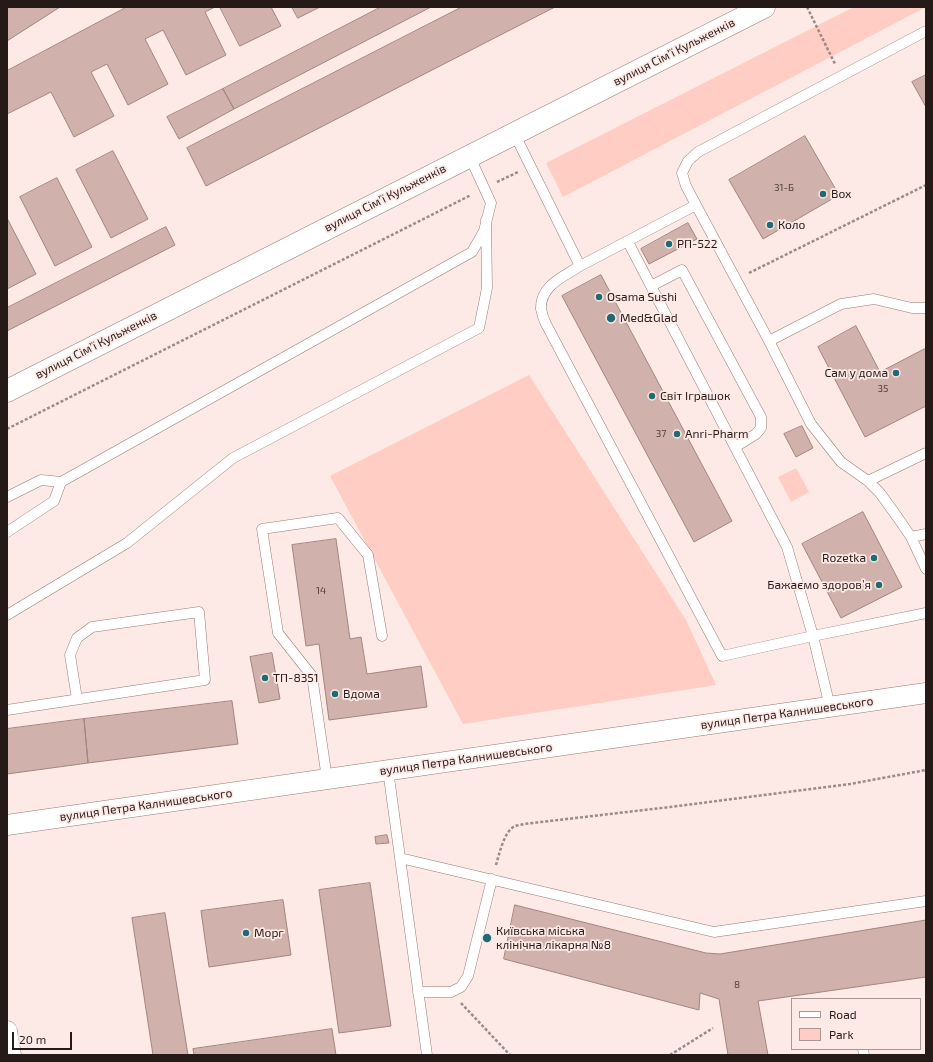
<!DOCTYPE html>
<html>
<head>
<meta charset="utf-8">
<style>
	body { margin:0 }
	#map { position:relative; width:933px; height:1062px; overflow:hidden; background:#fde9e5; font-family:"Exo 2",sans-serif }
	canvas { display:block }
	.frame { position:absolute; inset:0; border:8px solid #261a18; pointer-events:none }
	.legend { position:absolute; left:791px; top:998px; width:130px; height:52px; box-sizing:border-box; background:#fde9e5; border:1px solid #a79693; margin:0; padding:5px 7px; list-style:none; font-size:12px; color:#261a18 }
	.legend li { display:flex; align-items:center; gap:8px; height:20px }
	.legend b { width:20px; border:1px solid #a79693 }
	.scale { position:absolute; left:12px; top:1032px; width:60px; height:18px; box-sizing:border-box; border:2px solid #261a18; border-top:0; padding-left:5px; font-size:12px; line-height:14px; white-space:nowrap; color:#261a18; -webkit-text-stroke:3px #fde9e5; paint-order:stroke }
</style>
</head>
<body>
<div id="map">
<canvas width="933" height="1062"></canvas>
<div class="frame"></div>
<ul class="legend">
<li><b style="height:5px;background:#fff"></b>Road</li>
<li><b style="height:11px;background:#ffcdc3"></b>Park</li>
</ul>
<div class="scale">20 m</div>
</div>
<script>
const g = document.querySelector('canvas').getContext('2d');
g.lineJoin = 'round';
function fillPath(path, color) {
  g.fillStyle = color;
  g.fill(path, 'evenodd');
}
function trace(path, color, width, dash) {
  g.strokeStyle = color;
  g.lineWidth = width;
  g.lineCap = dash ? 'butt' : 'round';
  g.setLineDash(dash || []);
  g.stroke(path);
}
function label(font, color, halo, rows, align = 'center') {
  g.font = font + ' "Exo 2",sans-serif';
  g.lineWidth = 3.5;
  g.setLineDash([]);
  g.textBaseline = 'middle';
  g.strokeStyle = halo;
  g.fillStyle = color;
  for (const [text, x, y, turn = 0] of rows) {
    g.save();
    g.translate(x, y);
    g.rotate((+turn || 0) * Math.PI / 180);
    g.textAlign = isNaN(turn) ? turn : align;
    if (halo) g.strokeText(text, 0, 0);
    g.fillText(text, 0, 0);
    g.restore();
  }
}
fillPath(new Path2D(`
	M854,7H926L563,197L546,163Z
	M529,375L686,620L716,685L463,724L330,476Z
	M796,468L809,492L791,502L778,477Z`), '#ffcdc3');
const building = new Path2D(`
	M7,7H60L7,41Z
	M127,7H215L205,12L226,55L186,75L163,30L145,39L168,84L128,105L107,64L91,72L114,116L74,137L51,92L7,114V71Z
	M220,7H271L281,26L240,46Z
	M292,7H320L298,18Z
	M381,7H431L234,109L223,89Z
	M462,7H555L206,186L187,148Z
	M926,75V107L912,82Z
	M223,89L234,109L179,139L167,117Z
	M805,136L839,195L763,239L729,180Z
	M113,151L148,219L111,238L76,170Z
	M57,178L92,247L55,266L20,197Z
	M7,218L36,274L7,289Z
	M688,223L697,239L649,264L641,249Z
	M166,227L175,245L7,331V308Z
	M601,275L732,521L694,542L562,296Z
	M856,326L880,372L926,348V406L865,437L818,347Z
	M802,426L813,448L796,457L784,434Z
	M863,512L902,587L841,618L802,544Z
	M336,539L350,639L361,637L367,674L421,666L427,707L329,720L319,644L306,646L292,545Z
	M272,653L280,699L259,703L250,657Z
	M232,701L238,744L88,763L84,719Z
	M84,719L88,763L7,774V729Z
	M387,835L389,843L376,844L375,837Z
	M370,883L391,1026L339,1033L319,890Z
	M283,900L291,955L209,967L201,911Z
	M515,905L706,953L720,954L926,920V977L758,1001L768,1055H728L719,999L700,993L699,1010L504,959Z
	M165,913L188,1055H153L132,918Z
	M332,1029L336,1055H194L193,1049Z`);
fillPath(building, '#d0b1ab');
trace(building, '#a2857f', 1);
const service = new Path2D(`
	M926,31L698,152L688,161L682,173L686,186L696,205L769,341L811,424L841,462L868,481L880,493L898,518L911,537L926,569
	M514,133L580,266L696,205
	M628,242L787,547L813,636L830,707
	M580,266C563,277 540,286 541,309C542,314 544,320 546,324L722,656L813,636L926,613
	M651,286L682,270L761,417V428L756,434L735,447
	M769,341L841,304L874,299L912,308H926
	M868,481L926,453
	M7,497L41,480L61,482L472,252L484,231L491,203L469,155
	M7,532L54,501L61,482
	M911,537L926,534
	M7,615L127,543L233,458L479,328L487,288L486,220
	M7,710L205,680L199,612L92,627L77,638L70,655L77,699
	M388,770L427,1055
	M327,779L312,676L278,633L262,529L338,518L368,555L382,636
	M400,858L714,932L926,901
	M418,992H451L461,987L468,976L492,879
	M863,1049L864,1055`);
const minor = new Path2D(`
	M7,825L926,693
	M7,1031L11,1055`);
const secondary = new Path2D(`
	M7,391L764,7`);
trace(service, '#977b75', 11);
trace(minor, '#977b75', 21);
trace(secondary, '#977b75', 23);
trace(new Path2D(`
	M807,7L835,64
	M497,182L518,172
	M749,273L926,185
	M7,429L471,195
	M496,865C499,855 504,831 515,826C518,825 521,825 524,824L670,807L850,784L926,770
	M461,1003L510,1055
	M670,1055L713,1028`), '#9b8a87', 2.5, [3, 2]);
trace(service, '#fff', 10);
trace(minor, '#fff', 20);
trace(secondary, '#fff', 22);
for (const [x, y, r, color] of [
	[823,194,4,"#206a74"],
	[770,225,4,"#206a74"],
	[669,244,4,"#206a74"],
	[599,297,4,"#206a74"],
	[611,318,5,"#206a74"],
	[896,373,4,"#206a74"],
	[652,396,4,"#206a74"],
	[677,434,4,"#206a74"],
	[874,558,4,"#206a74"],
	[879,585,4,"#206a74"],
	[265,678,4,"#206a74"],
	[335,694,4,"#206a74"],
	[246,933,4,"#206a74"],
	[487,938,5,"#206a74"]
]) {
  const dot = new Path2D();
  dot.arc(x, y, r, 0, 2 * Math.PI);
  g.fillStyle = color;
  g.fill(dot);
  trace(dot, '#fde9e5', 1.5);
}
label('10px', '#50403d', null, [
	["31-Б",784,188],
	["35",883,389],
	["37",661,434],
	["14",321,591],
	["8",737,985]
]);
label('12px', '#261a18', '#fde9e5', [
	["вулиця Сімʼї Кульженків",674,52,-27],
	["вулиця Сімʼї Кульженків",385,198,-27],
	["вулиця Сімʼї Кульженків",96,345,-27],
	["вулиця Петра Калнишевського",787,713,-8],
	["вулиця Петра Калнишевського",466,759,-8],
	["вулиця Петра Калнишевського",146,805,-8]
]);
label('12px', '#261a18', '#fde9e5', [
	["Box",831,194],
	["Коло",778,225],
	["РП-522",677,244],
	["Osama Sushi",607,297],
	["Med&Glad",620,318],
	["Сам у дома",888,373,"right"],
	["Світ Іграшок",660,396],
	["Anri-Pharm",685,434],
	["Rozetka",866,558,"right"],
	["Бажаємо здоровʼя",871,585,"right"],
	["ТП-8351",273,678],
	["Вдома",343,694],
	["Київська міська",496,931],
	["клінічна лікарня №8",496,945],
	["Морг",254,933]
], 'left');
</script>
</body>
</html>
